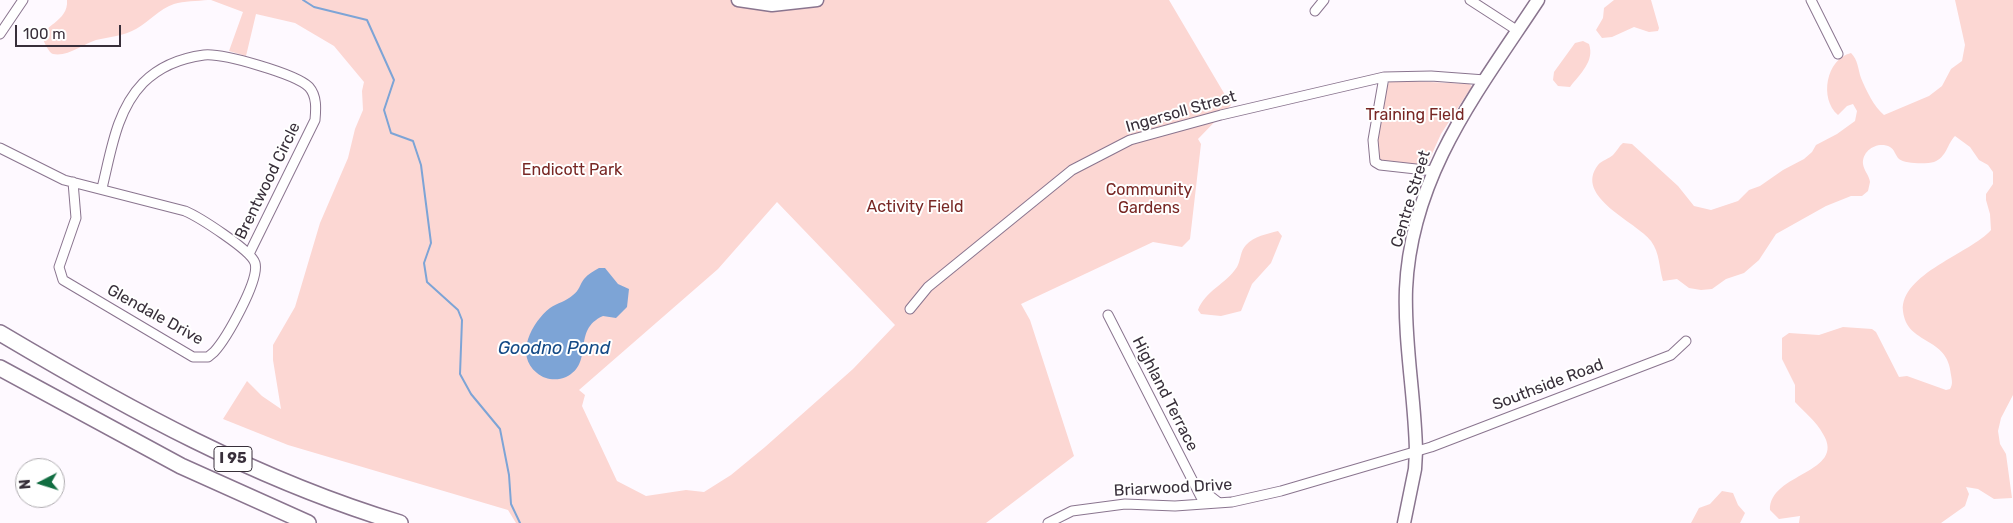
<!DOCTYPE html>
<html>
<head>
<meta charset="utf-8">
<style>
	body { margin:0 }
	#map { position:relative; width:2013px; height:523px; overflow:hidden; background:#fef9ff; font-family:Rubik,sans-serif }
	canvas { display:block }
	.north { position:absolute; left:15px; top:458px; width:50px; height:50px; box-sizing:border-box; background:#fff; border:1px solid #afacb0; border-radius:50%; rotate:265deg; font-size:14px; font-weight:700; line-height:20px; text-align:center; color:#382f3a }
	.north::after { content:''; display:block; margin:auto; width:18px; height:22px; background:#116d41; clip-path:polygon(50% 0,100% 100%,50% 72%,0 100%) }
	.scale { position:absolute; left:15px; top:25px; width:106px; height:22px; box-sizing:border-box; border:2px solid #382f3a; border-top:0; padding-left:6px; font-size:15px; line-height:18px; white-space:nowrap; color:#382f3a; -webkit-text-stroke:4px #fff; paint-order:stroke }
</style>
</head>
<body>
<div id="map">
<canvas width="2013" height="523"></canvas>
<div class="north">N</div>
<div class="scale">100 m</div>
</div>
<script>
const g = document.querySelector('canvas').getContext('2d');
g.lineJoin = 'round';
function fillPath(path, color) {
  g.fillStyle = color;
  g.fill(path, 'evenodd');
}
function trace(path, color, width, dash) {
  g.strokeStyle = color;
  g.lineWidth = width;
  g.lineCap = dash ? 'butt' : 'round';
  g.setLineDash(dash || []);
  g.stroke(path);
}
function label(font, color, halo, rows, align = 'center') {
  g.font = font + ' Rubik,sans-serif';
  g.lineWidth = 4;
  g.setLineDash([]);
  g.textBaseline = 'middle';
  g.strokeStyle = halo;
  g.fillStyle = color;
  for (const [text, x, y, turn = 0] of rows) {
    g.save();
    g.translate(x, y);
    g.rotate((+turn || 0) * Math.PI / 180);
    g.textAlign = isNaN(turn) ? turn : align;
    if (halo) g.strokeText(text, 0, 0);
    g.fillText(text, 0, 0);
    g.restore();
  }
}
fillPath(new Path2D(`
	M67,0H208C197,1 184,1 174,4C159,9 149,22 136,29C124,36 109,37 96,40C83,44 68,57 53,54C49,53 44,42 43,39C40,26 69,22 67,0Z
	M211,0H1169L1231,105L1198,139L1201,144L1190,239L1182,247L1153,242L1021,304L1030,320L1074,456L986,523H516L508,510L288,445L223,419L247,381L262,396L281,409L273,360V345L295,307L320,223L348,158L355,129L363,110L362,91L364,82L334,46L295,23L256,14L246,56L229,51L243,12ZM777,202L895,325L853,369L765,447L731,475L704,492L686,490L646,496L617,481L582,406L585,395L579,390L718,269Z
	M1614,0H1651L1659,28L1658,31L1649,32L1634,27L1612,37L1602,38L1596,30L1603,18L1604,8Z
	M1955,0H2013V395L2001,418L1998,431L2000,444L2006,454L2012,498L1994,499L1978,489L1966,487L1969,494L1965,506L1941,523H1799L1800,516L1779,519L1770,510C1769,473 1847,473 1823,434C1816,421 1805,413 1795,402V385L1782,359V338L1789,333L1819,335L1843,327L1872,329L1876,332L1899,377L1907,376L1946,390L1950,389C1953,384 1952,381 1951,375C1948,335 1907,346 1903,311C1900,274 1971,253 1991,230L1990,214L1986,200V194L1993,184V172L1988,165L1979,160L1970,147L1955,136C1947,144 1947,157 1934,162C1927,164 1905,164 1899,159C1895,155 1895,150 1890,147C1878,141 1862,150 1863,164C1864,171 1869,175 1870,182L1868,191L1862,196H1851L1826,206L1776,234L1759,260L1744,273L1726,279L1712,289L1701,290L1689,288L1677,279L1663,281C1659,268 1660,253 1651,241C1637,222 1573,197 1598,165C1602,160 1609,159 1613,155C1617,151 1619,146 1623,143L1632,144L1678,186L1694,206L1711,210L1738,201L1749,190L1760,186L1783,170L1804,159L1812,152L1816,145L1837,134L1855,121L1857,111L1853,104L1847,106L1838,115C1819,99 1826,59 1851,53C1858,60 1858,69 1861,78C1866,90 1874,107 1884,115L1929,96L1942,86L1951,69L1962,61L1965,45Z
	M1583,41L1589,44C1595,61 1580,74 1570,87L1558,86L1553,80L1554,72L1575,43Z
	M1391,80L1469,84L1472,86L1441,134L1426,167L1380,161C1368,149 1383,103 1386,87Z
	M1278,231L1282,236L1271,263L1252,284L1241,311L1221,316L1201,314L1198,310C1205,291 1226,284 1237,267C1241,260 1240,251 1246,245C1254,236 1267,234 1278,231Z
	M1722,491L1733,493L1738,505L1745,513L1740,523H1691L1699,508L1710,504Z`), '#fcd7d3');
fillPath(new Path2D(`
	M599,268H605L618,284L629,289L627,307L616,318L603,316C571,330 595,363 566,377C557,381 545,380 537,373C514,355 532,322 550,308C557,303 567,301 573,295C579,291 580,284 584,279C588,274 594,271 599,268Z`), '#7da4d6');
trace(new Path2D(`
	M303,0L314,7L367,20L394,80L384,110L391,133L413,141L421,165L431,243L424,263L427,282L458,310L462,320L460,374L471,394L500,429L509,475L511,504L520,523`), '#7da4d6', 2);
const street = new Path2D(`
	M1470,0L1518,31
	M1811,0L1838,54
	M1315,11L1324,0
	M0,34L23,0
	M1384,77L1373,140L1375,162L1380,165L1434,171
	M0,148L64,180L185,211C199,217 251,250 255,263C260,280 226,339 214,352L208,357H193L63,280L59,267L76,218L73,182
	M102,188C111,152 116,111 143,83C160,66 181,58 204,55C223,53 296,74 309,87C317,96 316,109 315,120L249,254
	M910,309L928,287L1072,170L1130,140L1221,115L1384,77L1431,76L1485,80
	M1108,315L1204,503
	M1196,485L1218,502
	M1048,523L1072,511L1125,504L1175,506L1232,502L1281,491L1431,447L1671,355L1686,341`);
const secondary = new Path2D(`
	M738,0L772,5L817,0
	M1404,523L1415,469L1416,451C1415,397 1404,343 1406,289C1411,175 1478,91 1538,0`);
const highway = new Path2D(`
	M0,333C128,409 257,480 400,523
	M0,368L181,466L308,523`);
trace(street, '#8a758f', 11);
trace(secondary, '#8a758f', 15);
trace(highway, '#8a758f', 18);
trace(street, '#fff', 9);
trace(secondary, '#fff', 12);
trace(highway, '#fff', 15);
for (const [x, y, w] of [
	[233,459,38]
]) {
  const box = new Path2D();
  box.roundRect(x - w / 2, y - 12.5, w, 25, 4);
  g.fillStyle = '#fff';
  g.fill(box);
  trace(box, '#382f3a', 1);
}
label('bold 15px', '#382f3a', null, [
	["I 95",233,459]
]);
label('16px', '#382f3a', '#fff', [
	["Ingersoll Street",1181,112,-16],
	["Brentwood Circle",268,181,-64],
	["Centre Street",1411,199,-73],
	["Glendale Drive",155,315,29],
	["Southside Road",1548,385,-21],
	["Highland Terrace",1165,394,63],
	["Briarwood Drive",1173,488,-3]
]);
label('16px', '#782724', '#fff', [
	["Training Field",1415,115],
	["Endicott Park",572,170],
	["Community",1149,190],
	["Gardens",1149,208],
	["Activity Field",915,207]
]);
label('italic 18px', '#144a86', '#fff', [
	["Goodno Pond",554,349]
]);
</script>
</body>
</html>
